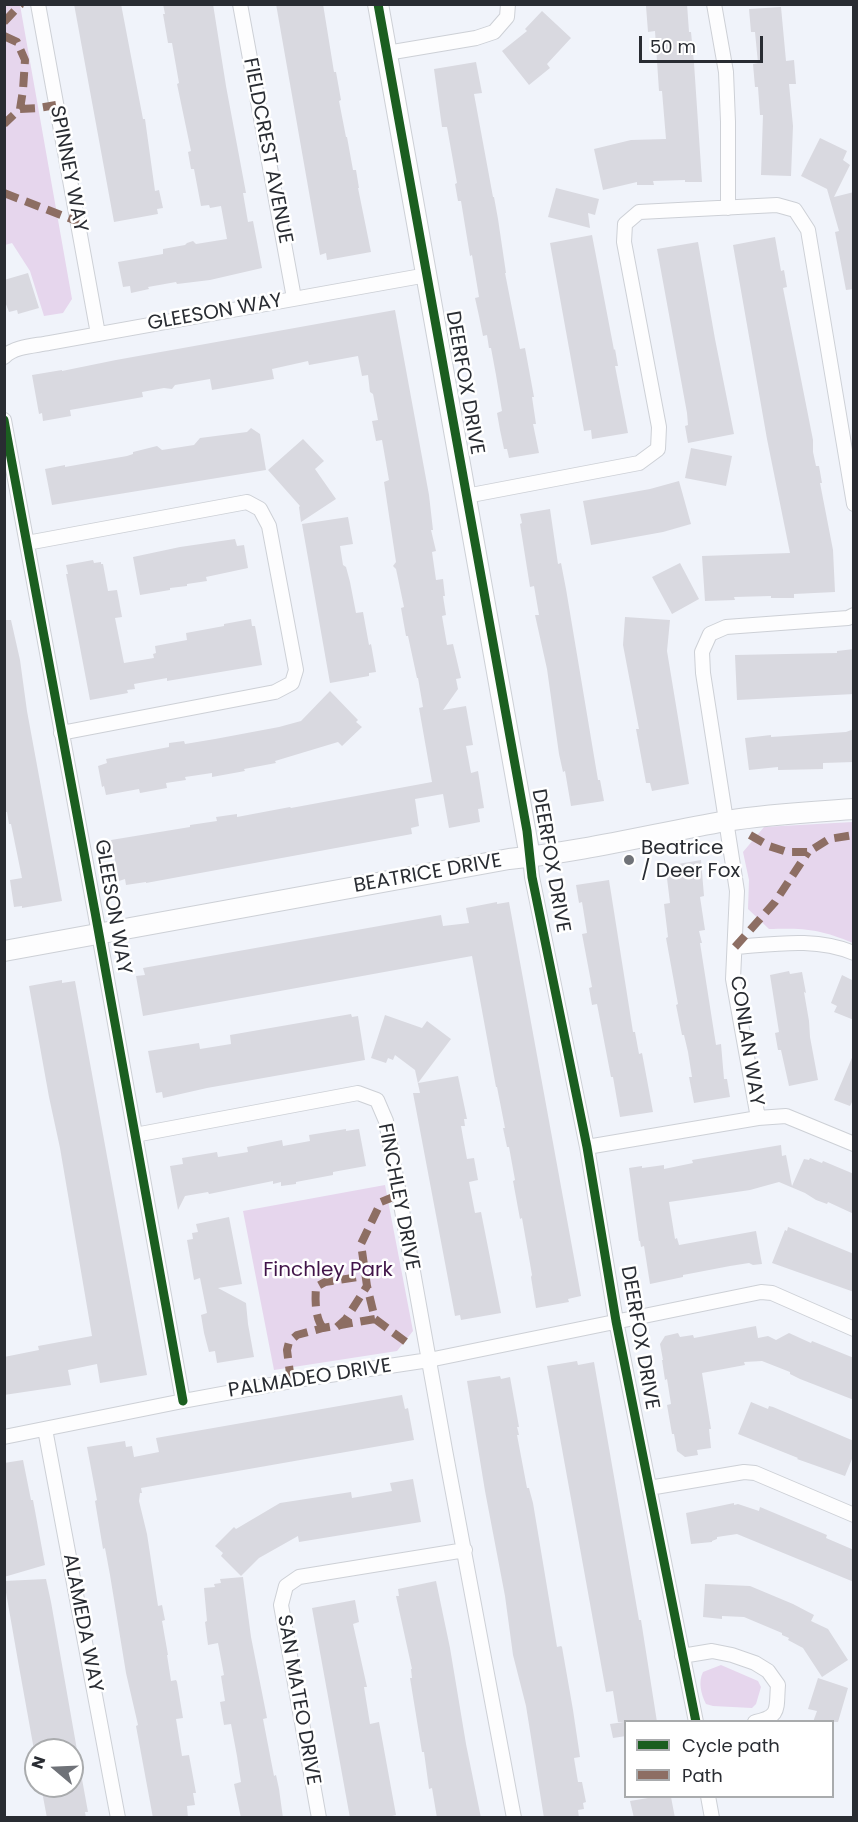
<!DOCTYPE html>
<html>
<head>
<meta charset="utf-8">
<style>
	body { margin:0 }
	#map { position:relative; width:858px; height:1822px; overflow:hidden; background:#f0f3fa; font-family:Poppins,sans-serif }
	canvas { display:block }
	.frame { position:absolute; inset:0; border:6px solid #292c32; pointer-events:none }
	.legend { position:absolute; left:624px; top:1720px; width:210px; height:78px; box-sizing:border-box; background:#fff; border:2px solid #a9abad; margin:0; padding:8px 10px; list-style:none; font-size:18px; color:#292c32 }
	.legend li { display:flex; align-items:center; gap:12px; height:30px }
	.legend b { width:30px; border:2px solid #a9abad }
	.north { position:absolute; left:24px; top:1738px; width:60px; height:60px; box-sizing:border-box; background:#fff; border:2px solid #a9abad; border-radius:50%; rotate:289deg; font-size:16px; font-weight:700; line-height:24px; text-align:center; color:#292c32 }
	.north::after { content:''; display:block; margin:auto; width:21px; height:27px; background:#6f7278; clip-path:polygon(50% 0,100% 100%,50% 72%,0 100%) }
	.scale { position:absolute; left:639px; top:36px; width:124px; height:27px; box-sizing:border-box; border:3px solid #292c32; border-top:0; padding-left:8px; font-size:18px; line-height:21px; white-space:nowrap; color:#292c32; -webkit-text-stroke:4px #fff; paint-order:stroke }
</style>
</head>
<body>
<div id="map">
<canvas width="858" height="1822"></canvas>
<div class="frame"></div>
<ul class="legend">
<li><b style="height:8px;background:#1b5e20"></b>Cycle path</li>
<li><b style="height:8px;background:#8d6e63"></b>Path</li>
</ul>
<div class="north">N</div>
<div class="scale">50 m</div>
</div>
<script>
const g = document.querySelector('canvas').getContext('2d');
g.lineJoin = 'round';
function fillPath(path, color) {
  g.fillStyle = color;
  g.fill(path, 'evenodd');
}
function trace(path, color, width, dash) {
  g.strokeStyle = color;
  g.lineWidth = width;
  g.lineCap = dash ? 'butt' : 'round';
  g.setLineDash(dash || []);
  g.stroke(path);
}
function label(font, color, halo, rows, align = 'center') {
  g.font = font + ' Poppins,sans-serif';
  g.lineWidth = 5;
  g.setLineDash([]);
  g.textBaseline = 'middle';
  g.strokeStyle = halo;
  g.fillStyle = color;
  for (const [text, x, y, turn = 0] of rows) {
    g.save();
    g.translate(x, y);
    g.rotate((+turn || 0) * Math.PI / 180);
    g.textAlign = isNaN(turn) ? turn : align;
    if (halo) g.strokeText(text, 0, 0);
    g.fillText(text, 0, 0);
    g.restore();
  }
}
fillPath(new Path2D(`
	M5,4L20,5L72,299L63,313L44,316L30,271L12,243L5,245Z
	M853,822V943C820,929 804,928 769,929L748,909L749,880L743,852L764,827Z
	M385,1185L413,1331L397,1351L274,1370L243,1211Z
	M721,1665L758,1681L761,1687L756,1704L752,1708L713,1706L706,1704C701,1694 698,1682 703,1672Z`), '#e6d6ed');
fillPath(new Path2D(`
	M74,4H121L143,119H145L155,191L159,190L163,208L157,209L158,214L114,222Z
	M163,4H213L226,86L246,193H243L248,222L253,221L262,268L210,280L177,284L176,282L148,287L149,289L131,293L130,286L123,287L118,262L163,254V249L185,245L187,243L193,241L196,244L227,239L221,206L210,208L209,205L201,206L194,169H191L188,152L191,151L177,84L179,83L172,43H168L163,14H165Z
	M276,4H323L334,72H336L341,100L339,101L346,137H347L353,170H356L359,188H358L371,252L327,260L326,253L320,255Z
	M667,4H687L689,32H691L694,63L702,182H685V180L653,181L654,185H637V182L603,190L594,149L631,140L666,139L662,91H659L655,31L648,32L646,6Z
	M781,7L786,61L794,60L796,84H789L793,126L791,176L761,175L763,115H760L758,87H755L753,64L758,63L755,32H751L749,9Z
	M542,11L571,38L547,64L550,68L529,85L502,51L527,31L525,29Z
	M476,62L482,93L474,94L493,197H494L498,219L506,273H505L520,349L525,348L534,397H532L536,424H533L539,453L509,458L507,449H504L500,430L497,413L502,411L496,375L491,348H489L487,335L483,336L479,316L475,298L479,297L472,255L470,256L461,201H458L455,184L457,183L447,127H442L434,69Z
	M820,138L847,151L843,160L850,165L834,197L854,192V289L846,290L835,232L839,231L827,189L801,176Z
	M556,188L599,199L595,215L588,213L590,228L548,217Z
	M592,235L614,350L615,349L618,366H615L628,433L592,439L591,430L584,431L550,243Z
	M775,237L781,271L784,270L787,287L783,288L813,440V452L816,466H819L822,483H820L833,550L835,592L794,594V598H771V596L734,597L735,600L705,601L702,556L790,553L767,439L733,245Z
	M698,242L715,339L734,434L688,443L685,426L688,425L687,413L657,249Z
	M28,273L39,308L18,314L17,310L9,312L4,299V280Z
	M395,310L429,495L433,530H431L436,551L432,552L436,580L443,579L445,596H443L446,615L442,616L447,645L453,644L461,678L456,679L458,689L443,710L466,706L473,745L466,746L471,773L478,771L484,808L478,809L480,822L449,828L443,794L415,799L419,826L411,828L412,834L146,883V882L126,885L125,879L119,881L111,840L190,827V825L217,821L216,817L237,814V817L290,807L291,808L432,782L419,708L423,707L418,678H417L408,636H406L401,608L404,607L396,569L393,566L396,562L384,482L389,480L382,440L376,441L372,421L378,420L373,394L370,392L368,375L362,376L358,356L309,365L308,361L272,369L274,379L212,390L210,379L175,385L172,389L164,388L142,392L143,397L70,410L71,416L43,421L42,413L39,414L32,375L62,370V371L116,360Z
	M251,428L260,434L266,470L52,505L45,469L65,465V467L127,456L133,454V452L157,446L162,450L194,445L200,438L247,432Z
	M303,439L324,461L315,469L336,499L301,522L299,507L300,506L268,470Z
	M691,448L732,456L726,486L685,478Z
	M679,481L691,524L663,532L591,545L583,501L650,489Z
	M550,509L558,564L561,563L566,589L598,780H600L604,801L571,806L565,771L563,772L559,754L547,669L535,615H539L534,586L530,587L520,524L522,523L520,514Z
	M348,517L353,544L340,546L343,565L346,567L350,582L356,613L363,612L369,645L371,644L376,672L369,673V676L330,683L302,524Z
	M235,539L237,546L244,545L248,568L206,577L207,581L187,584V586L170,588V590L140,595L133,557L180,547Z
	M93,560L94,563L101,562V564H103L108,591L117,590L122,617L115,618L124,663L154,658L153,654L156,653L155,646L187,640L186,633L224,626V624L251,619L252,626H255L262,665L167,681V678L134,684L135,689L127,690L128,693L90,700L66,574H68L66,565Z
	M680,563L699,599L672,614L652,577Z
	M625,617L670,620L667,651L689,784L652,791L650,783H646L636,729H639L623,645Z
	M4,620H11L20,660L27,711L62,901L22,908V906L14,907L10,880L22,878L11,824H9L7,812H4Z
	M854,649V694L737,700L735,655L837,653V651Z
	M330,691L358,720L356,722L362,727L342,746L338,742L275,761L276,763L244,769L245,771L212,777V773L185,777L186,780L166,783L167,788L140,793L139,789L106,795L104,786L102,787L98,766L107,763L106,759L169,747V743L184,741L185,744L215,739L279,727L301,721Z
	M854,729V762L823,763V769L778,770V767L749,770L745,738L771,735V737L846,732Z
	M701,860L704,896L700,897L705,930L699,931L702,943H700L716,1045L721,1044L724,1079H727L730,1097L694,1103L689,1077H692L688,1052L684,1035H682L676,1005L678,1004L666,938L668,937L664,904L670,903L666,870L679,868L678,864Z
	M609,880L633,1032H635L639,1054L642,1053L653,1112L620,1117L613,1077H611L597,1004L592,1005L589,988L592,987L582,934L587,933L582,902L579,903L576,885Z
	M497,902V904L509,902L581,1296L568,1299L569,1302L536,1308L531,1277L532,1275L522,1218L520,1219L513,1181L515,1180L509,1147H507L503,1128H505L497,1087H496L472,956L143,1016L136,976L145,975L143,968L441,915L443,926L469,923L466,908Z
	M789,971L790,974L802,972L806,993L804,992L809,1021L810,1037L818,1080L789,1086L781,1050H778L775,1033L779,1032L770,975Z
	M842,975L854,981V1020L834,1012L837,1006L831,1003Z
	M62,980V983L75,981L147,1375L100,1383L97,1364L68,1370L71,1385L4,1395V1357L39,1350L38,1346L92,1336L60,1148L49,1097L29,986Z
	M351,1014L352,1017L358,1016L365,1060L207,1088L163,1098L162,1092L156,1093L148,1051L199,1043L200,1049L231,1044L230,1035Z
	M385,1015L422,1028L427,1021L451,1039L418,1083L458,1076L467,1119H464L465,1126H461L464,1143L467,1159L474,1158L478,1180L469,1182L475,1213L481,1212L501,1313L461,1320L460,1315L455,1316L413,1093H420L415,1070L395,1055L393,1060L388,1058L386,1063L371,1058Z
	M854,1053V1098L850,1106L834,1100Z
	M346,1129V1131L359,1129L366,1166L333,1172V1175L296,1182V1184L281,1186V1182L273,1184V1181L209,1194L208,1192L185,1196L178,1210L170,1166L183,1164L182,1158L217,1152L218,1157L248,1152L247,1147L282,1140L283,1146L310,1141L309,1135Z
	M781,1145L782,1156L786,1155L792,1186L804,1159L809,1160L810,1158L822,1163L823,1161L854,1174V1214L828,1202L827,1204L816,1200L805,1193L779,1182L750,1190L669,1202L675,1239L677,1238L679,1245L756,1231L762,1264L753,1265L749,1263L730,1266L683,1275V1277L650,1284L644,1246L641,1247L640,1241H639L629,1168L642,1166V1168L664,1165V1169L693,1163L692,1160Z
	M229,1217L242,1284L218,1288L246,1303L248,1324L254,1357L217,1363L215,1351L209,1352L204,1333L201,1315L207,1313L200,1278L194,1280L187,1240L193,1239L192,1233L198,1232L196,1224Z
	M788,1227L854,1254V1292L772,1263L785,1230L787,1231Z
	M756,1326L758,1338L768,1336L776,1340L789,1333L811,1343L812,1341L854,1358V1400L800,1379L790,1374V1372L762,1361L744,1362L745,1365L702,1373L711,1429H709L711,1448L697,1450L698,1455L685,1457L677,1451L674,1434H672L667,1405L671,1404L667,1379L665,1380L662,1360H663L660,1344L665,1336L678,1333L680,1337L693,1335L694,1338Z
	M577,1361L578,1365L594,1362L639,1620H641L657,1722H626V1736L613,1738L610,1724L624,1722H618L613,1691L606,1692L547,1366Z
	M500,1376L501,1379L510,1377L519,1427H517L519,1435H517L527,1488H529L530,1492L533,1503L557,1647L561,1646L562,1647L573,1710L580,1757L574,1758L578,1782H582L586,1802L583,1803L584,1809L578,1810L579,1818H544L526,1706L513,1655L505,1596L485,1491L467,1381Z
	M402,1395L405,1409L408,1408L414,1440L141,1488L142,1493H140L139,1501L147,1534L158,1606L162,1605L165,1620L162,1621L168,1655H167L171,1681L176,1680L177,1682L183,1718L176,1719L182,1756L189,1755L196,1793H193L195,1805L187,1806L188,1818H153L136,1726L138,1725L126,1673L110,1575L105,1548L103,1549L95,1501L97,1500L87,1447L125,1441L126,1447L132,1446L134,1457L159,1452L156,1438Z
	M751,1402L768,1409L769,1406L773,1407L854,1441V1454L845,1476L797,1459L798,1458L738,1434Z
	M23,1460L31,1500H33L45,1565L4,1577V1463Z
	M413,1479L421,1522L299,1542L298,1536L259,1558L241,1576L221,1556L223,1553L215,1546L234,1527L236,1529L280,1503L351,1492L352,1498L392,1491L390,1483Z
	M734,1503V1505L738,1504L759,1511L760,1507L827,1535L826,1538L854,1550V1582L737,1534L717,1537V1539L712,1541V1542L691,1544L686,1513Z
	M243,1577L251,1637L267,1718L263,1719L274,1776L276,1775L279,1789L283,1818H241L234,1784L241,1782L237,1756L231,1724L224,1725L220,1702L225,1701L221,1676L224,1675L218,1643L208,1645L205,1622L207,1621L204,1588L215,1587L214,1584L221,1583L220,1579Z
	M46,1579L51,1602L77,1750H34L18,1661L4,1581Z
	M436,1581L450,1648L466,1744L481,1818H437L432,1788L429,1789L424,1752H422L410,1678H412L411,1669H412L396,1596H399L398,1589Z
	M705,1584L750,1586L793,1604L814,1615L811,1621L828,1629L848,1660L822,1677L803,1648L788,1640L789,1638L782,1635V1633L744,1617L722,1616V1619L703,1617Z
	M355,1600L359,1622L353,1624L367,1687H364L370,1724L379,1722L396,1815L384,1818H350L312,1608Z
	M818,1678L848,1688L838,1722H813L817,1711L808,1709Z
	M78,1757L88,1812H85L86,1818H47L41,1786H72V1758Z
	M654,1797H671L675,1818H634L630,1801Z`), '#d9d9e0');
const street = new Path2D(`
	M38,4L98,334
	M240,4L294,298
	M714,4L726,72L728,122V208
	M387,53L476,38L494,32L507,17L508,4
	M4,357C15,346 34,346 49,343L427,275
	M4,420L95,912L183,1401
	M466,496L639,463L658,449L659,427L624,242L625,224L639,212L777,205L795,210L808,230L854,504
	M27,543L247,502L260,509L269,526L296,670L292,683L275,692L61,733
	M530,857L532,877L587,1147L616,1321L696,1722
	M735,947C775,944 816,937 854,953
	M758,1118L733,979L737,891L703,673L702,652L710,634L726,627L848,618L854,615
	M135,1135L358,1093L377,1100L386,1121L445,1450L514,1818
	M587,1147L758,1118L786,1116L854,1144
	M45,1429L118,1818
	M4,1437L183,1401L303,1379L429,1360L761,1292L772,1293L854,1329
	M649,1488L744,1472L755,1473L854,1515
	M682,1656L712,1651L732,1655L755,1663L768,1671L778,1685C776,1708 781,1717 755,1722
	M708,1796L712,1818
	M319,1818L281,1605L286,1586L299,1577L465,1550`);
const secondary = new Path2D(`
	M378,4L530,857
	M4,951L509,859C582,852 653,834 726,821C768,814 811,812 854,809`);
trace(street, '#cdd0d6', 16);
trace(secondary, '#cdd0d6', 22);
trace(street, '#fdfdfe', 14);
trace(secondary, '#fdfdfe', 20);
trace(new Path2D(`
	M4,22L21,4
	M4,36L17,42L25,60L23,90L20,109L4,124
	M20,109L38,108L56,105
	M4,193L79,222
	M750,835L769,846L787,852H808L829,839L854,835
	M735,947L775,902L808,852
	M375,1319L406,1342
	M337,1327L346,1319L367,1286
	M323,1328C315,1318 315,1300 316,1287L325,1282L365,1276
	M291,1381L287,1350L289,1342L297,1335L323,1328L375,1319L367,1286L361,1244L381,1202L398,1195`), '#8d6e63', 8, [15, 8]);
trace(new Path2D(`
	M378,4L527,831L532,877L587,1147L616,1321L696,1722
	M4,420L95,912L183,1401`), '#1b5e20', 9);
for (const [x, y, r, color] of [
	[629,860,6,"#6f7278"]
]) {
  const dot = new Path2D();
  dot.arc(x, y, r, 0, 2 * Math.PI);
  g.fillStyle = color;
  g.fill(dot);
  trace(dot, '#fff', 2);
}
label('20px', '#292c32', '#fff', [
	["FIELDCREST AVENUE",267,151,79],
	["SPINNEY WAY",68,169,79],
	["GLEESON WAY",215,313,-10],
	["DEERFOX DRIVE",464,383,80],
	["DEERFOX DRIVE",550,861,80],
	["BEATRICE DRIVE",428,874,-10],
	["GLEESON WAY",112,907,80],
	["CONLAN WAY",746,1041,81],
	["FINCHLEY DRIVE",398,1197,79],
	["DEERFOX DRIVE",639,1338,80],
	["PALMADEO DRIVE",310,1379,-9],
	["ALAMEDA WAY",82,1623,79],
	["SAN MATEO DRIVE",298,1700,80]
]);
label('20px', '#292c32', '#fff', [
	["Beatrice",641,849],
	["/ Deer Fox",641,872]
], 'left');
label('20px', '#411449', '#fff', [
	["Finchley Park",328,1271]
]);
</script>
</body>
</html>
